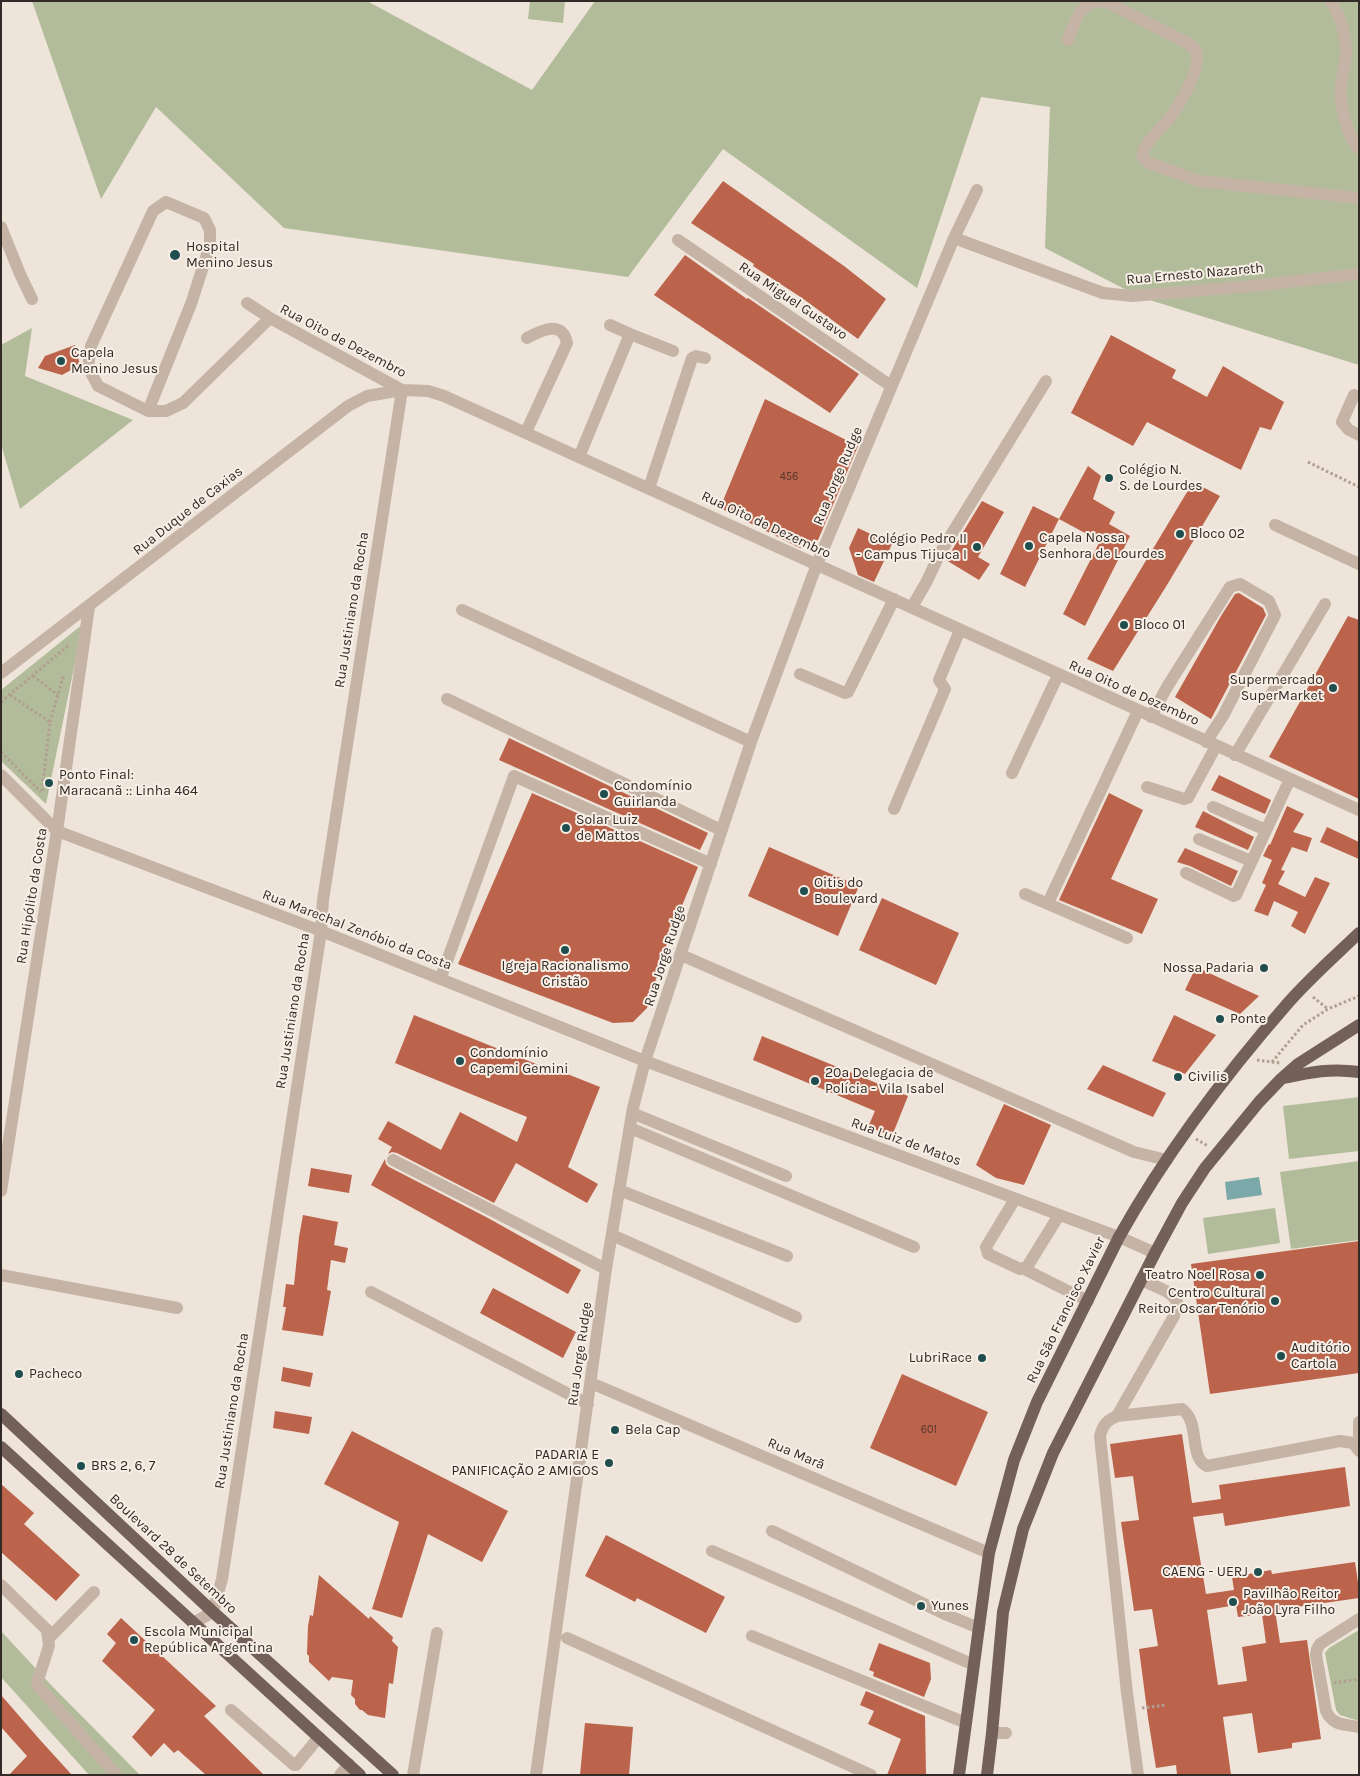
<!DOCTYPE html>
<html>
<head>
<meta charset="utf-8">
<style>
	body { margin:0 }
	#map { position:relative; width:1360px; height:1776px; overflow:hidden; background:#eee4d9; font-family:Karla,sans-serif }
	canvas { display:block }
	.frame { position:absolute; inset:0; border:2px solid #322a26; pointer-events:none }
</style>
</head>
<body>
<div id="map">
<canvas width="1360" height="1776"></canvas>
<div class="frame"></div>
</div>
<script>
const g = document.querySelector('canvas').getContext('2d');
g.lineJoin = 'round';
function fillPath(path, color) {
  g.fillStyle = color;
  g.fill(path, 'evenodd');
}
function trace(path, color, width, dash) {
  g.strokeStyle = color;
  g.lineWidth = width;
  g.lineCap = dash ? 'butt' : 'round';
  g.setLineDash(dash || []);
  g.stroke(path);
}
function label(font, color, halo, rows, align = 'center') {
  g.font = font + ' Karla,sans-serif';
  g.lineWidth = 4;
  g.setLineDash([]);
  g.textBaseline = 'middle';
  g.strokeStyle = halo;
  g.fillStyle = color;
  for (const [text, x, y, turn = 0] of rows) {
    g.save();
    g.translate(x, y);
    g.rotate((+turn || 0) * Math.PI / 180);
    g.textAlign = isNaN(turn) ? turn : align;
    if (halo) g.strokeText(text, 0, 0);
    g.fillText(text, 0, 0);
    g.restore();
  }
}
fillPath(new Path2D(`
	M32,1H367L532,90L595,1H1359V365L1140,297L1045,248L1050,107L981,97L917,288L723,149L628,277L284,228L156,107L101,199Z
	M530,1H565L563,23L528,19Z
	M32,328L25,376L133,420L20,509L1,444V345Z
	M83,624L46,804L1,761V690Z
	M1359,1097V1151L1289,1159L1283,1106Z
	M1359,1161V1240L1291,1249L1280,1172Z
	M1275,1208L1280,1243L1208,1254L1203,1218Z
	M1359,1630V1721L1340,1715L1336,1710L1325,1653L1329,1648Z
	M1,1631L52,1686L140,1775H89L1,1677Z`), '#b2bc9b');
fillPath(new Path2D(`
	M1259,1177L1262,1195L1227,1200L1225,1182Z`), '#7ba8a9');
fillPath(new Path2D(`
	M723,181L844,266L886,299L858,339L802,298L753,266L754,264L691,223Z
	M685,255L747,299L748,298L859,374L830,413L654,295Z
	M1111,335L1176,370L1172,378L1207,397L1223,366L1284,402L1271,430L1260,427L1241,470L1147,422L1133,446L1071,413Z
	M75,345L80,365L62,375L38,368L45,356Z
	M765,399L858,446L818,540L800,548L720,508Z
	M1088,466L1101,476L1093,499L1115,512L1109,524L1130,536L1085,626L1063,614L1100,541L1059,519Z
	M1193,482L1220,496L1167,585L1113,671L1087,659Z
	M982,501L1004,512L978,557L990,564L979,580L946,560Z
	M1033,506L1059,519L1025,587L1000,574Z
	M858,528L892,544L874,582L858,575L849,548Z
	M1239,593L1263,608L1266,615L1211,719L1175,697L1221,616L1235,594Z
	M1348,616L1359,620V799L1269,757Z
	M509,738L708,833L700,850L499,760Z
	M1219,775L1271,800L1265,814L1211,790Z
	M532,793L698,867L669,937L647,1008L633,1022L613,1023L458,964Z
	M1109,793L1143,810L1111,879L1158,899L1142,934L1059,900Z
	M1287,806L1304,814L1293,832L1312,838L1307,852L1292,847L1281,870L1285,871L1278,884L1305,897L1315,877L1330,883L1305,934L1291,926L1298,912L1274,901L1268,916L1254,911L1266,885L1262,883L1272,860L1263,856L1269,844L1270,845Z
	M1203,811L1254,837L1248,850L1195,827Z
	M1327,827L1359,842V859L1320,842Z
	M769,847L859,886L838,936L748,896Z
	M1185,848L1238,871L1231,886L1190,866L1177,862Z
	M882,898L959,933L936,985L859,950Z
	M1196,967L1259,996L1240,1014L1185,990Z
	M414,1015L546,1068L547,1066L600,1087L568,1167L598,1184L587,1203L516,1163L494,1203L397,1153L392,1152L388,1154L392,1147L378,1139L388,1121L441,1150L460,1112L517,1142L527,1117L395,1063Z
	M1174,1015L1216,1035L1185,1074L1152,1061Z
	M762,1036L908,1096L892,1136L868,1127L875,1111L753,1060Z
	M1103,1065L1166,1093L1153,1117L1087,1089Z
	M1004,1104L1051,1125L1024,1185L996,1178L976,1165Z
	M385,1159L386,1164L389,1167L488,1218L581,1270L568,1294L371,1185Z
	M311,1168L352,1175L349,1193L308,1186Z
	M303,1215L338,1222L334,1245L348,1248L345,1263L331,1260L327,1290L331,1291L323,1336L282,1330L286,1307H283L286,1284L294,1285L299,1237Z
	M1359,1241V1373L1210,1394L1191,1264Z
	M493,1288L576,1332L563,1358L480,1313Z
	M283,1367L313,1373L310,1387L281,1381Z
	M902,1374L988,1412L956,1486L870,1448Z
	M275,1411L312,1417L309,1434L273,1428Z
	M352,1431L508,1511L482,1562L428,1534L402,1618L372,1609L399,1522L324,1484Z
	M1182,1434L1192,1503L1221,1499L1219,1485L1345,1467L1350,1506L1225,1526L1223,1513L1193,1517L1206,1594L1234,1590L1232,1577L1271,1570L1272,1574L1355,1562L1359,1589V1598L1275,1610L1280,1643L1307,1640L1321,1739L1292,1743V1748L1258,1753L1252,1713L1223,1717L1231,1775H1177L1176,1765L1156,1768L1148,1718L1139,1649L1158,1646L1152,1609L1134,1611L1121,1522L1139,1520L1133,1476L1115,1478L1110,1444ZM1236,1605L1238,1617L1262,1614L1266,1643L1242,1647L1247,1681L1218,1685L1207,1610Z
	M1,1484L34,1513L24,1524L80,1575L56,1601L1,1552Z
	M606,1535L725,1597L706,1633L637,1598L635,1602L585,1576Z
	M319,1575L369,1619L370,1616L393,1637L392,1641L398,1647L393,1684L389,1683L385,1718L368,1715L362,1710H360L355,1704V1699L351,1695L353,1680L332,1677L329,1681L309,1662V1656L307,1654L308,1626L310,1615L313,1616Z
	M121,1618L216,1706L204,1716L264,1775H206L178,1750L174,1753L164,1743L151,1757L132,1737L155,1710L102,1661L116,1643L107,1634Z
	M879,1643L930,1663L931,1679L924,1697L873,1676L874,1672L869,1670Z
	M866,1691L925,1716L926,1775H887L901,1739L868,1724L874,1711L860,1705Z
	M1,1695L41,1741L72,1775H9L27,1756L1,1727Z
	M585,1723L633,1727L629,1775H580Z`), '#bb634b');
trace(new Path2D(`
	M1308,462L1359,487
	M33,676L58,695
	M10,695L50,722L42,792
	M1,702L70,644
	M50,722L64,674
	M1,752L41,792
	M1313,997L1328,1009
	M1257,1060L1280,1063
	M1272,1062L1303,1025L1328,1009L1359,996
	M1196,1139L1208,1146
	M1334,1683L1359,1679
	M1142,1708L1166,1705`), '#b19e91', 3, [2.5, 2.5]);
trace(new Path2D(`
	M1331,1C1340,15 1345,32 1346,48C1347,61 1342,74 1341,86C1339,101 1347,138 1359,148
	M1068,40C1073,26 1079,4 1097,1C1100,1 1106,3 1109,3L1189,44C1191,46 1193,47 1195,49C1205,65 1178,107 1168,120C1160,131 1141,144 1143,158L1149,163L1199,181L1359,198
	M1,227L20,274L32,299
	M954,238L1103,293L1132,296L1252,286L1359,274
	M678,240L891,386
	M247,303L270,318L402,390L428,391L444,396L1359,810
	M610,325L630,334
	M1354,395L1342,422L1349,430L1359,435
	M148,411L191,304L210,245V230L204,218L166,202L153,211L91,346L88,367L98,386L148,411H166L183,403L270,318
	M526,432L567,343C562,319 540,331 527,338
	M579,457L630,334L673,351
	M649,488L692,358L696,356L705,358
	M1275,525L1359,564
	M912,607L927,581L940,553L1046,381
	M462,610L751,742
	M1,673L348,406L367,396L402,390
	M800,674L845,693L848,692L894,599
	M447,699L721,830
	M1151,717L1167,687L1230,587L1240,584L1269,601L1275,615L1223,716L1206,742
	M1235,755L1325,604
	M1012,773L1058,675
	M1,775L57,831L321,931L645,1061L1119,1237L1155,1253
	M1147,787L1184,799L1188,798L1216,746
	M1213,807L1266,830
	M894,809L945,689L939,680L960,630
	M1199,839L1251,861
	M1186,873L1234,896L1236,895L1290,779
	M1025,894L1127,938
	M1048,903L1138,711
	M681,955L1134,1152L1167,1160
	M440,979L446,964L514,776L711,864
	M632,1113L786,1176
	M630,1128L914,1247
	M393,1160L606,1269
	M619,1190L787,1256
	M1,1191L57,831L89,607
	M1015,1199L986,1247L988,1254L1020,1269L1027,1267L1059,1215
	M612,1235L796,1317
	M1024,1269L1088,1301
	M1,1275L177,1308
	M371,1292L588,1404
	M591,1383L989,1553
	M1117,1416L1174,1316L1177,1302C1171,1290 1153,1286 1141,1280
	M1359,1422V1444
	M772,1531L947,1615L979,1628
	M712,1551L974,1665
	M1,1585L47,1630L49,1646L37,1683L38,1686L116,1775
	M1359,1619L1320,1644L1317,1649L1316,1655L1326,1711C1333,1726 1344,1724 1359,1727
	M193,1623L213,1612L222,1579L321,931L323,900L402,390
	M752,1636L966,1723
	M49,1638L94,1592
	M567,1638L871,1775
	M231,1710L294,1765H296L319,1737
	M992,1733H1006
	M340,1775L349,1764
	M413,1775L437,1633
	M536,1775L606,1269L633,1108L645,1061L751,742L817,564L954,238L977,190
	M1138,1775L1127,1693L1100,1436C1103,1425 1106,1421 1117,1416L1182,1409C1201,1423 1188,1457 1207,1466L1340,1441L1353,1443L1359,1451`), '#c5b4a6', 12);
trace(new Path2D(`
	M1284,1078C1311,1072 1331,1068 1359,1072
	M1,1414L213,1612L393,1775
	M1,1447L360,1775
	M959,1775L989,1553L1014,1460L1037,1402L1119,1237C1166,1153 1225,1075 1288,1003C1310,978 1335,956 1359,933
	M987,1775L992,1733L1003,1612L1023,1529L1053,1453L1155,1253L1182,1203L1205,1168L1259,1102L1281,1079L1298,1064L1359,1025`), '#736159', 12);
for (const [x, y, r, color] of [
	[175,255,6,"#204e4f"],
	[61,361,5,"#204e4f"],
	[1109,478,5,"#204e4f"],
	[1180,534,5,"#204e4f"],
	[1029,546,5,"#204e4f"],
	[977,547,5,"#204e4f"],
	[1124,625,5,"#204e4f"],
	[1333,688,5,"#204e4f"],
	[49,783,5,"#204e4f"],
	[604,794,5,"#204e4f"],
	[566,828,5,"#204e4f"],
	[804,891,5,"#204e4f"],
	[565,950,5,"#204e4f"],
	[1264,968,5,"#204e4f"],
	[1220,1019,5,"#204e4f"],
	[460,1061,5,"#204e4f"],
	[1178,1077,5,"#204e4f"],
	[815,1081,5,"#204e4f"],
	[1260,1275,5,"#204e4f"],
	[1275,1301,5,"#204e4f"],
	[1281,1356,5,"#204e4f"],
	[982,1358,5,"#204e4f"],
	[19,1374,5,"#204e4f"],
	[615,1430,5,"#204e4f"],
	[609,1463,5,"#204e4f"],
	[81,1466,5,"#204e4f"],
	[1258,1572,5,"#204e4f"],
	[1233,1602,5,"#204e4f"],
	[921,1606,5,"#204e4f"],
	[134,1640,5,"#204e4f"]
]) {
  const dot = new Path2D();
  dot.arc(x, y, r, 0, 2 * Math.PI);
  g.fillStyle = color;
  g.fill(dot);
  trace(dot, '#f7eee5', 2);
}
label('11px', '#54382f', null, [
	["456",789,477],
	["601",929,1430]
]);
label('14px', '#322a26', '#f7eee5', [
	["Hospital",186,247],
	["Menino Jesus",186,263],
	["Capela",71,353],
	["Menino Jesus",71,369],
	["Colégio N.",1119,470],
	["S. de Lourdes",1119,486],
	["Bloco 02",1190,534],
	["Capela Nossa",1039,538],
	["Senhora de Lourdes",1039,554],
	["Colégio Pedro II",967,539,"right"],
	["- Campus Tijuca I",967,555,"right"],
	["Bloco 01",1134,625],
	["Supermercado",1323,680,"right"],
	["SuperMarket",1323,696,"right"],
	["Ponto Final:",59,775],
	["Maracanã :: Linha 464",59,791],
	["Condomínio",614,786],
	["Guirlanda",614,802],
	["Solar Luiz",576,820],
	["de Mattos",576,836],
	["Oitis do",814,883],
	["Boulevard",814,899],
	["Igreja Racionalismo",565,966,"center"],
	["Cristão",565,982,"center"],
	["Nossa Padaria",1254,968,"right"],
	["Ponte",1230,1019],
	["Condomínio",470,1053],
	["Capemi Gemini",470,1069],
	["20ª Delegacia de",825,1073],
	["Polícia - Vila Isabel",825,1089],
	["Civilis",1188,1077],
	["Teatro Noel Rosa",1250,1275,"right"],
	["Centro Cultural",1265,1293,"right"],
	["Reitor Oscar Tenório",1265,1309,"right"],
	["Auditório",1291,1348],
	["Cartola",1291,1364],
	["LubriRace",972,1358,"right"],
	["Pacheco",29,1374],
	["Bela Cap",625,1430],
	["PADARIA E",599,1455,"right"],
	["PANIFICAÇÃO 2 AMIGOS",599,1471,"right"],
	["BRS 2, 6, 7",91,1466],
	["CAENG - UERJ",1248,1572,"right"],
	["Pavilhão Reitor",1243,1594],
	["João Lyra Filho",1243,1610],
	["Yunes",931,1606],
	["Escola Municipal",144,1632],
	["República Argentina",144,1648]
], 'left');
label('14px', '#322a26', '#f7eee5', [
	["Rua Ernesto Nazareth",1195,274,-5],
	["Rua Miguel Gustavo",793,301,34],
	["Rua Oito de Dezembro",343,341,28],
	["Rua Jorge Rudge",838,476,-67],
	["Rua Duque de Caxias",188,511,-38],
	["Rua Oito de Dezembro",766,525,25],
	["Rua Justiniano da Rocha",352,610,-81],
	["Rua Oito de Dezembro",1134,693,24],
	["Rua Hipólito da Costa",32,896,-81],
	["Rua Marechal Zenóbio da Costa",357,930,21],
	["Rua Jorge Rudge",665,956,-72],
	["Rua Justiniano da Rocha",293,1011,-81],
	["Rua Luiz de Matos",906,1142,20],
	["Rua São Francisco Xavier",1066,1310,-64],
	["Rua Jorge Rudge",580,1354,-82],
	["Rua Justiniano da Rocha",232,1411,-81],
	["Rua Marã",796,1454,23],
	["Boulevard 28 de Setembro",173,1554,43]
]);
</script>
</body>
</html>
